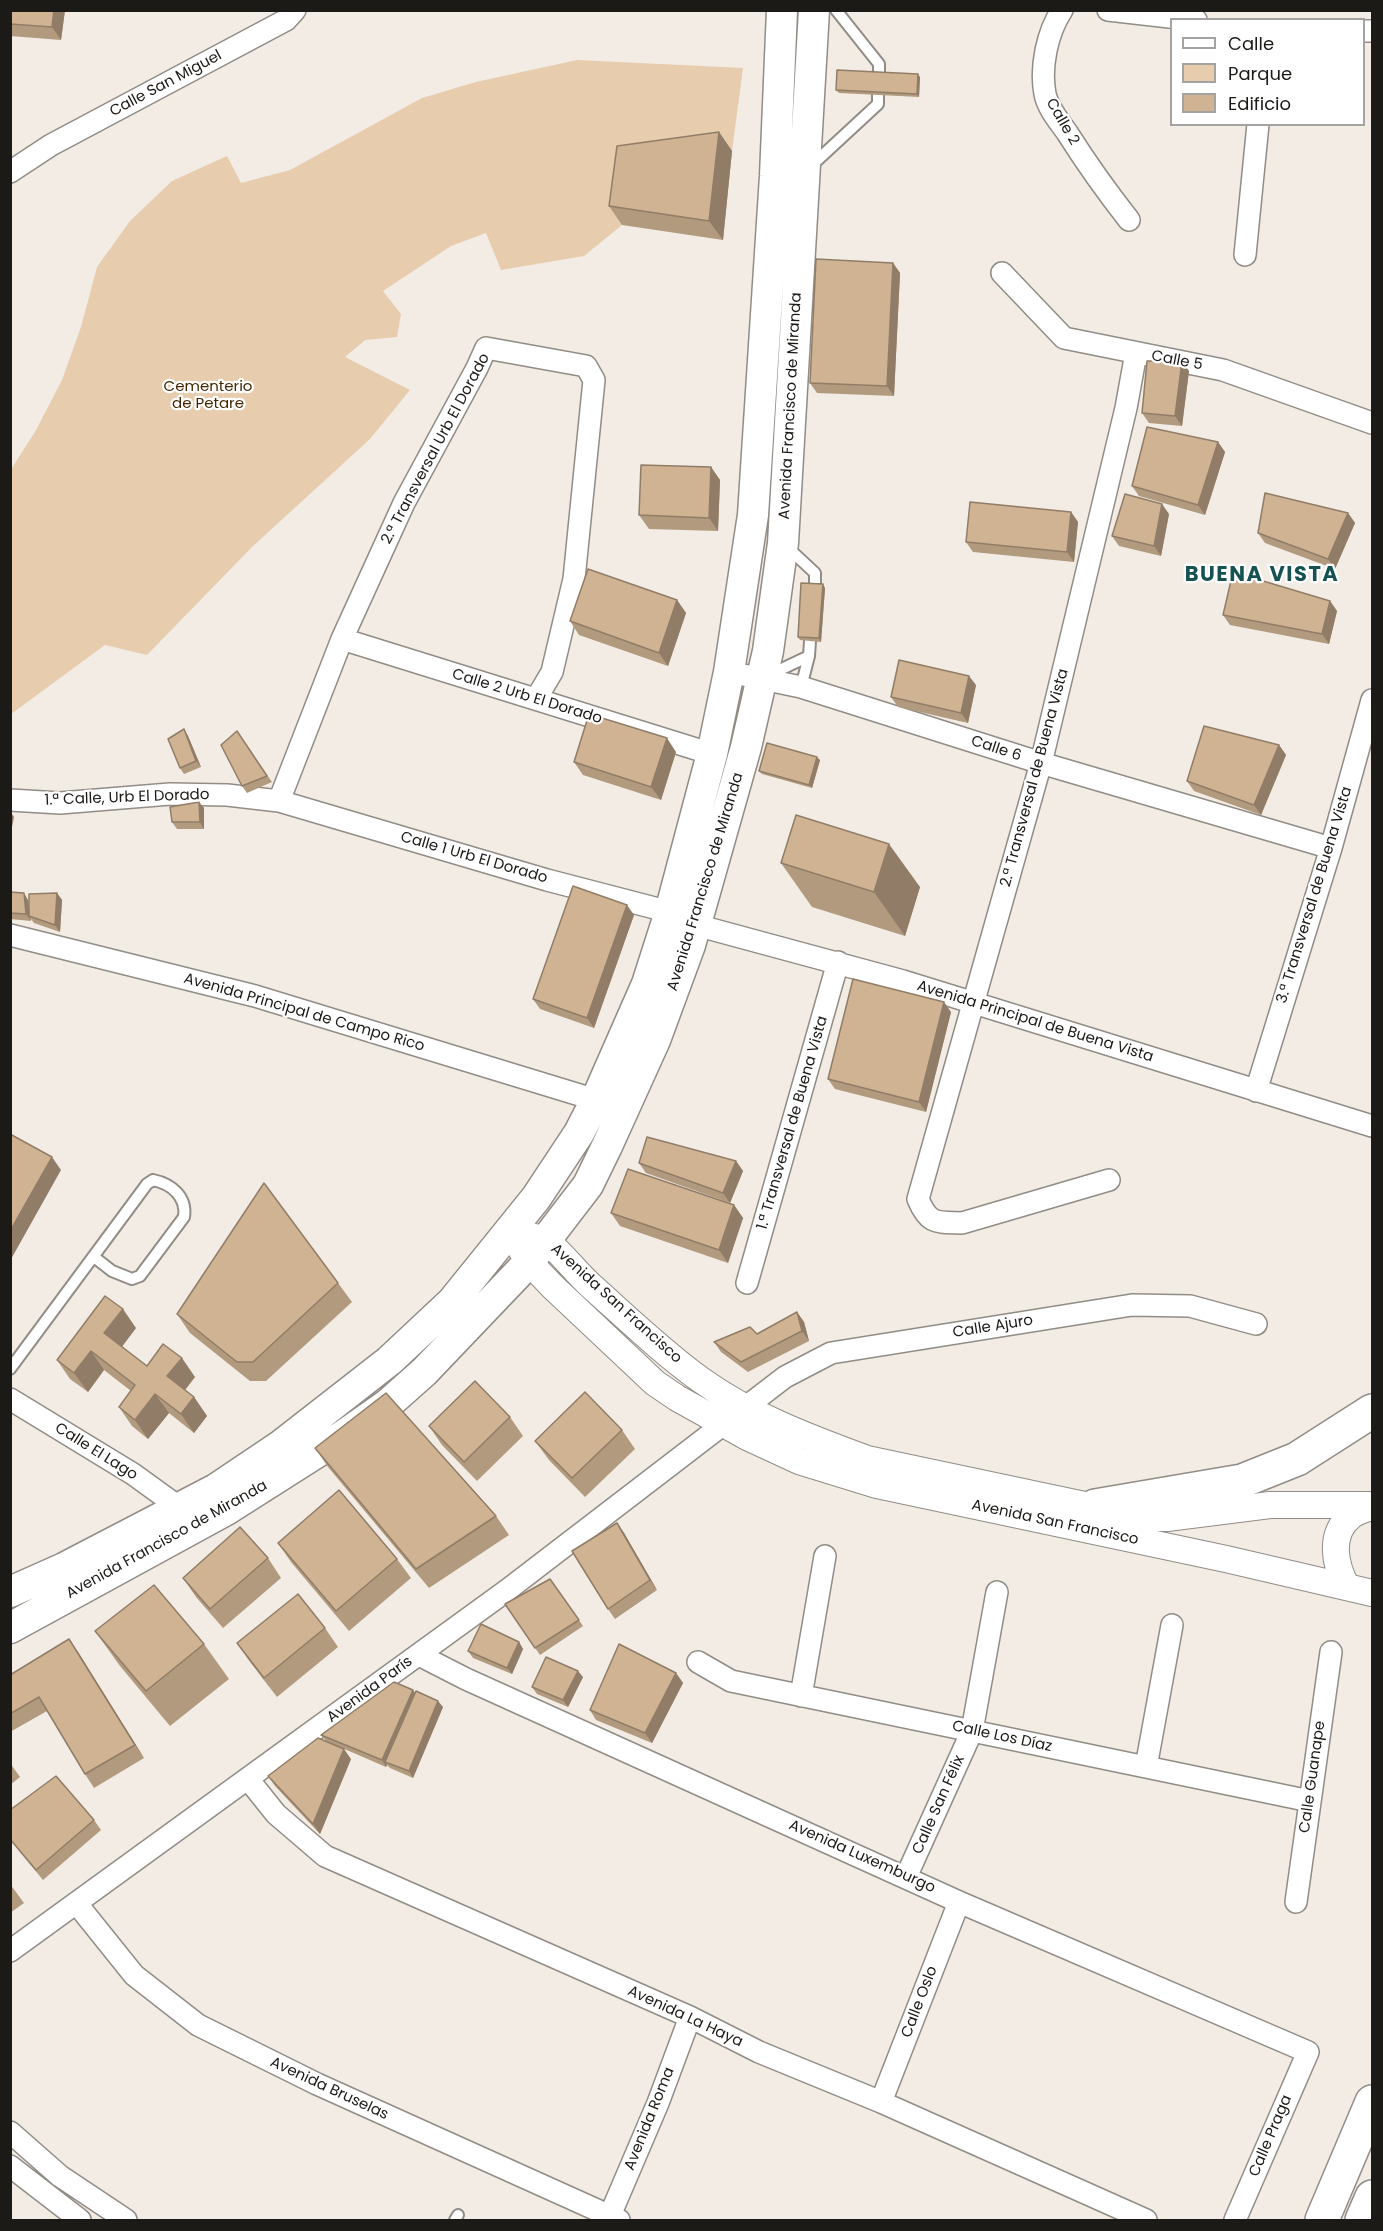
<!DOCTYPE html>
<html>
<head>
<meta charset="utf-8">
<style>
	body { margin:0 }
	#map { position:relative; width:1383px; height:2231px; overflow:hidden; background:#f2ece5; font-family:Poppins,sans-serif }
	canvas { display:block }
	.frame { position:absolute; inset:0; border:12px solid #1c1a17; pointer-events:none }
	.legend { position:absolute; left:1170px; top:18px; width:195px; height:108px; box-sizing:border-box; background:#fff; border:2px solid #a4a3a2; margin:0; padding:8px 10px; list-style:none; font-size:18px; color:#1c1a17 }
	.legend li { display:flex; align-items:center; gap:12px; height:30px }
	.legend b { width:30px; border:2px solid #a4a3a2 }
</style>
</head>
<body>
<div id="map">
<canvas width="1383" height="2231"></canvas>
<div class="frame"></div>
<ul class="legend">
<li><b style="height:8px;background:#fff"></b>Calle</li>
<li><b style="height:16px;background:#e7ccae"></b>Parque</li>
<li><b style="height:16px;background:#cfb393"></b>Edificio</li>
</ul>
</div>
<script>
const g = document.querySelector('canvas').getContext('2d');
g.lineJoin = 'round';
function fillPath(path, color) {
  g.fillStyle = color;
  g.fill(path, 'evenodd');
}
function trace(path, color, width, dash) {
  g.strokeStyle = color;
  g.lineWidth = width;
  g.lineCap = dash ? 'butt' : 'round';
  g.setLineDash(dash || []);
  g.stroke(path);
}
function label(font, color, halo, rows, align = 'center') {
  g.font = font + ' Poppins,sans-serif';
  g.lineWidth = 4.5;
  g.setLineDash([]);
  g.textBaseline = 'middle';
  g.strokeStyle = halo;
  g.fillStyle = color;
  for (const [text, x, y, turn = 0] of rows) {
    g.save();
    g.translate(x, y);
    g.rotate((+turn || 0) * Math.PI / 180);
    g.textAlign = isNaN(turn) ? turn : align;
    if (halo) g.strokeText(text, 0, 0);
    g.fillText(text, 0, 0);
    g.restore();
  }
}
fillPath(new Path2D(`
	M577,60L743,68L732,151L622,225L584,256L501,270L486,233L451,246L383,291L401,314L397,337L365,340L345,357L410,390L370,439L252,547L147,655L105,645L11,714L10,471L35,432L62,380L81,327L97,267L130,221L172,181L227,156L241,183L290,170L422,98L476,82Z`), '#e7ccae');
const service = new Path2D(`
	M836,10L879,64V75
	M811,166L878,104V95
	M786,546L815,573V587
	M767,676L809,656
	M801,687L809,656L810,641
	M10,1369L147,1184L153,1180C172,1184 187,1197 184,1217L140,1276L132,1279L112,1271L94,1257
	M455,2220L458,2215`);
const minor = new Path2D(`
	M1062,10C1047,33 1040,67 1045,94C1048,109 1060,122 1068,134C1087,164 1107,192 1129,220
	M1108,10L1196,20
	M1364,31H1372
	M10,172L51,145L286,20L295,10
	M1245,255L1258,124
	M1002,273L1064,338L1223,370L1372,423
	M342,639L712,754
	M729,672L801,687L1041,763L1331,848
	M10,800L60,803L170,794L227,795L279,801L547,880L670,912
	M279,801L342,639L404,503L477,368L486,348L586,366L594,380L574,579L552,672L536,699
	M696,925L903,981L1372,1126
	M10,935L255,996L596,1100
	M1256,1091L1331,848L1372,700
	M1109,1180L962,1223C936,1222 929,1225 918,1199L1041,763L1126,408L1136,353
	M747,1283L838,962
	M10,1399L133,1474L180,1508
	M419,1655L466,1679L959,1902L1308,2052L1235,2220
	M698,1662L731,1681L1310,1801
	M801,1696L825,1556
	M1146,1767L1172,1625
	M248,1779L276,1814L325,1856L690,2017L759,2052L881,2102L1146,2220
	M906,1877L972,1731L997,1592
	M1296,1902L1331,1652
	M77,1904L134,1975L198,2025L317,2084L619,2220
	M10,1951L506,1591L785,1377L831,1353L1132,1305L1190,1306L1256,1324
	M881,2102L959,1902
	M10,2132L60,2176L126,2220
	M10,2166L80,2220
	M608,2220L658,2103L690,2017`);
const tertiary = new Path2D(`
	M509,1230L529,1262L553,1287L655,1383L677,1398L747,1437L799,1461L877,1485L1226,1559L1372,1593
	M526,1235C533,1237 542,1238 548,1242C563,1255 575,1271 590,1285C626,1317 662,1352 701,1380C751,1416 810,1438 867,1459L1146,1518H1167L1270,1505H1372
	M1347,1587C1335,1566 1328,1534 1351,1516C1357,1511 1365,1509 1372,1507`);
const secondary = new Path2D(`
	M10,1592L64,1568L216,1489L280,1446L389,1361L452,1302L536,1198L579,1133L596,1100L647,984L670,912L712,754L729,672L753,515L775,176L782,10
	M10,1628L226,1510L344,1435L388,1404L424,1372L529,1262L588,1185L607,1146L655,1040L690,945L746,747L768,651L783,543L814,10`);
const motorway = new Path2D(`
	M1095,1506L1242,1481L1297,1459L1372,1411
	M1322,2220L1372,2102
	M1362,2220L1372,2197`);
trace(service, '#928c86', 14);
trace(minor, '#928c86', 24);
trace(tertiary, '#928c86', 28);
trace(secondary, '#928c86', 33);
trace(motorway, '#928c86', 36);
trace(service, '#fff', 10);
trace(minor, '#fff', 21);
trace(tertiary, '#fff', 26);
trace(secondary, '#fff', 30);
trace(motorway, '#fff', 33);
fillPath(new Path2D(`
	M10,10H65L61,40L10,36Z
	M920,77L919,97L839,93L836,90Z
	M719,132L732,151L723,240L622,225L609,206Z
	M893,263L900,273L894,396L817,393L810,383Z
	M1189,371L1182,426L1149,423L1142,413Z
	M1218,442L1225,452L1205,515L1139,496L1132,486Z
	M711,467L720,480L718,531L649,529L639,515Z
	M1071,512L1078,522L1074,562L973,552L966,542Z
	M1348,513L1355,523L1335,569L1265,543L1258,533Z
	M1169,514L1161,556L1119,546L1112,536Z
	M825,588L821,642L800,640L798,637Z
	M677,600L686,613L668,666L579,635L570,621Z
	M1330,601L1337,611L1329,644L1230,625L1223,615Z
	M976,685L968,723L898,707L891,697Z
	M184,729L188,736L201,767L184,774L180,768Z
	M237,731L272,782L247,793L242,786Z
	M1279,745L1286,755L1261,815L1194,791L1187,781Z
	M676,752L661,800L583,775L574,762Z
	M820,760L812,788L762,774L759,771Z
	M199,802L204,808V829H177L172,822Z
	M781,863L920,887L905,936L812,907Z
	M10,892L28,900L29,906L57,893L62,900L60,932L34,923L31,919V921L10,919Z
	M634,915L594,1028L540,1009L533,999Z
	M951,1012L926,1112L835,1089L828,1079Z
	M736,1161L743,1171L730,1203L646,1173L639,1163Z
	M734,1205L743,1218L728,1263L620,1226L611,1213Z
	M338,1283L352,1302L266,1381H250L190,1333L177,1314Z
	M797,1312L804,1322L809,1341L748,1372L721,1352L714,1342L757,1334Z
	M136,1328L122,1346L147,1366L195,1377L185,1390L194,1397L207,1416L194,1433L169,1413L148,1439L132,1426L119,1407L131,1391L104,1370L88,1392L70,1379L57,1360Z
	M510,1417L523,1436L477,1481L442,1445L429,1426Z
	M622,1430L635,1449L585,1497L549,1460L535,1441Z
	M315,1448L496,1516L509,1535L429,1588L328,1467Z
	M617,1523L624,1533L657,1590L615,1619L608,1609Z
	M278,1543L397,1559L411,1578L349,1631L291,1562Z
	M268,1558L281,1578L223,1628L196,1597L183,1578Z
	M550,1579L583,1626L540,1655L505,1604Z
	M325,1628L338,1647L277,1697L250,1662L237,1643Z
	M95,1631L204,1644L229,1679L170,1726L120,1666Z
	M519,1642L523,1649L512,1674L473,1658L468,1651Z
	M78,1652L144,1758L94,1788L85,1774L47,1711L10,1732V1675Z
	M676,1673L683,1683L652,1743L596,1720L590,1710Z
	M583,1677L568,1707L537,1694L532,1687Z
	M415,1693L443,1707L413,1778L390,1768L387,1765L386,1767L326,1741L321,1735Z
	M351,1759L320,1834L275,1786L268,1776Z
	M10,1763L20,1777L10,1785Z
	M10,1810L94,1820L101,1830L43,1880L10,1840Z
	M10,1884L24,1903L10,1913Z`), '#b29a7e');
fillPath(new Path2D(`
	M54,10H65L61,40L52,27Z
	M918,74L920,77L919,97L917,94Z
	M719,132L732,151L723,240L709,221Z
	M893,263L900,273L894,396L887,386Z
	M1182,361L1189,371L1182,426L1175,416Z
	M1218,442L1225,452L1205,515L1198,505Z
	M711,467L720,480L718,531L709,518Z
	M1162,504L1169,514L1161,556L1154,546Z
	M1071,512L1078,522L1074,562L1067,552Z
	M1348,513L1355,523L1335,569L1328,559Z
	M823,584L825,588L821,642L819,638Z
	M677,600L686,613L668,666L659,653Z
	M1330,601L1337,611L1329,644L1322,634Z
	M969,676L976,685L968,723L961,713Z
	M184,729L188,736L201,767L196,761Z
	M667,738L676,752L661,800L651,787Z
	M1279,745L1286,755L1261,815L1254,805Z
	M817,757L820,760L812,788L809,785Z
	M199,802L204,808V829L200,822Z
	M10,811L14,817L10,837Z
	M889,844L920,887L905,936L874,892Z
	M24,893L28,900L30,917L29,916L31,921L26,914Z
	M57,893L62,900L60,932L55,925Z
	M627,905L634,915L594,1028L587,1018Z
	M944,1002L951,1012L926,1112L919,1102Z
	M52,1157L61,1170L10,1261V1231Z
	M736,1161L743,1171L730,1203L723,1193Z
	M734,1205L743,1218L728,1263L719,1250Z
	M123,1309L136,1328L118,1352L104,1333Z
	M797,1312L804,1322L809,1341L802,1331Z
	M91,1351L104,1370L88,1392L74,1373Z
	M182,1358L195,1377L181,1395L167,1376Z
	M155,1394L169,1413L148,1439L135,1420Z
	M194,1397L207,1416L194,1433L181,1414Z
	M617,1523L624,1533L657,1590L650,1580Z
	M69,1639L78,1652L144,1758L135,1745Z
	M519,1642L523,1649L512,1674L507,1668Z
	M578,1671L583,1677L568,1707L563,1700Z
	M676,1673L683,1683L652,1743L645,1733Z
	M413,1690L418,1697L385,1762L387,1765L386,1767L382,1760Z
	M438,1701L443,1707L413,1778L409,1771Z
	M344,1749L351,1759L320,1834L313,1824Z`), '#917d67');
const building = new Path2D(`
	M10,10H54L52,27L10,24Z
	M837,70L918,74L917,94L836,90Z
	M719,132L709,221L609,206L617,146Z
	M816,259L893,263L887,386L810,383Z
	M1147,361H1182L1175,416L1142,413Z
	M1147,427L1218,442L1198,505L1132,486Z
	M641,465L711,467L709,518L639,515Z
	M1265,493L1348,513L1328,559L1258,533Z
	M1125,494L1162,504L1154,546L1112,536Z
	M970,502L1071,512L1067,552L966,542Z
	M588,569L677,600L659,653L570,621Z
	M1233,572L1330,601L1322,634L1223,615Z
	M801,583L823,584L819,638L798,637Z
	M899,660L969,676L961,713L891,697Z
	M589,714L667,738L651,787L574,762Z
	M1204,726L1279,745L1254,805L1187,781Z
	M184,729L196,761L180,768L168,739Z
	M237,731L267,776L242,786L221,745Z
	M767,743L817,757L809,785L759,771Z
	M199,802L200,822H172L170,807Z
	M796,815L889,844L874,892L781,863Z
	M573,886L627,905L587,1018L533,999Z
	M10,892L24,893L26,914L10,913Z
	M57,893L55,925L29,916V894Z
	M853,979L944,1002L919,1102L828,1079Z
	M10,1134L52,1157L10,1231Z
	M647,1137L736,1161L723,1193L639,1163Z
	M628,1169L734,1205L719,1250L611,1213Z
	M264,1183L338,1283L253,1362H237L177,1314Z
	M105,1296L123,1309L104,1333L147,1366L163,1344L182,1358L167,1376L194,1397L181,1414L155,1394L135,1420L119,1407L135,1385L91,1351L74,1373L57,1360Z
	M797,1312L802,1331L741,1362L714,1342L750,1327L757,1334Z
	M475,1381L510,1417L464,1462L429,1426Z
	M585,1392L622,1430L572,1478L535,1441Z
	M386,1393L496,1516L416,1569L315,1448Z
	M339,1490L397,1559L336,1611L278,1543Z
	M617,1523L650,1580L608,1609L572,1551Z
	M240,1527L268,1558L210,1609L183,1578Z
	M550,1579L579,1620L535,1648L505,1604Z
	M154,1585L204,1644L146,1691L95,1631Z
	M298,1594L325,1628L264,1678L237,1643Z
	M481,1624L519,1642L507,1668L468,1651Z
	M69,1639L135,1745L85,1774L39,1697L10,1714V1675Z
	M619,1644L676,1673L645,1733L590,1710Z
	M546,1657L578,1671L563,1700L532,1687Z
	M394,1682L413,1690L382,1760L321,1735Z
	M416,1691L438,1701L409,1771L385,1762Z
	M318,1738L344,1749L313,1824L268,1776Z
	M56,1776L94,1820L36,1870L10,1839V1810Z`);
fillPath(building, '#cfb393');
trace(building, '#917d67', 1.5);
label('15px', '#1c1a17', '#fff', [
	["Calle San Miguel",166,84,-28],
	["Calle 2",1062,122,60],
	["Calle 5",1177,361,11],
	["Avenida Francisco de Miranda",791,406,-87],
	["2.ª Transversal Urb El Dorado",436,449,-62],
	["Calle 2 Urb El Dorado",527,697,17],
	["Calle 6",996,749,18],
	["2.ª Transversal de Buena Vista",1035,778,-75],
	["1.ª Calle, Urb El Dorado",127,798,-2],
	["Calle 1 Urb El Dorado",474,858,16],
	["Avenida Francisco de Miranda",706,882,-73],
	["3.ª Transversal de Buena Vista",1315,895,-73],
	["Avenida Principal de Campo Rico",304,1013,16],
	["Avenida Principal de Buena Vista",1035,1022,17],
	["1.ª Transversal de Buena Vista",793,1123,-74],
	["Avenida San Francisco",616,1304,42],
	["Calle Ajuro",993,1327,-9],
	["Calle El Lago",96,1452,32],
	["Avenida San Francisco",1055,1523,12],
	["Avenida Francisco de Miranda",167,1540,-29],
	["Avenida París",370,1690,-36],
	["Calle Los Díaz",1002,1737,12],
	["Calle Guanape",1313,1777,-82],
	["Calle San Félix",939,1805,-66],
	["Avenida Luxemburgo",862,1857,24],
	["Calle Oslo",920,2002,-69],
	["Avenida La Haya",685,2017,25],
	["Avenida Bruselas",329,2089,25],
	["Avenida Roma",650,2119,-68],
	["Calle Praga",1271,2136,-67]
]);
label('15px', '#442700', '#fff', [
	["Cementerio",208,387],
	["de Petare",208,404]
]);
g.letterSpacing = '1.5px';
label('bold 21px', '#165251', '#fff', [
	["BUENA VISTA",1262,576]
]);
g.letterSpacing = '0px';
</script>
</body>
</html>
